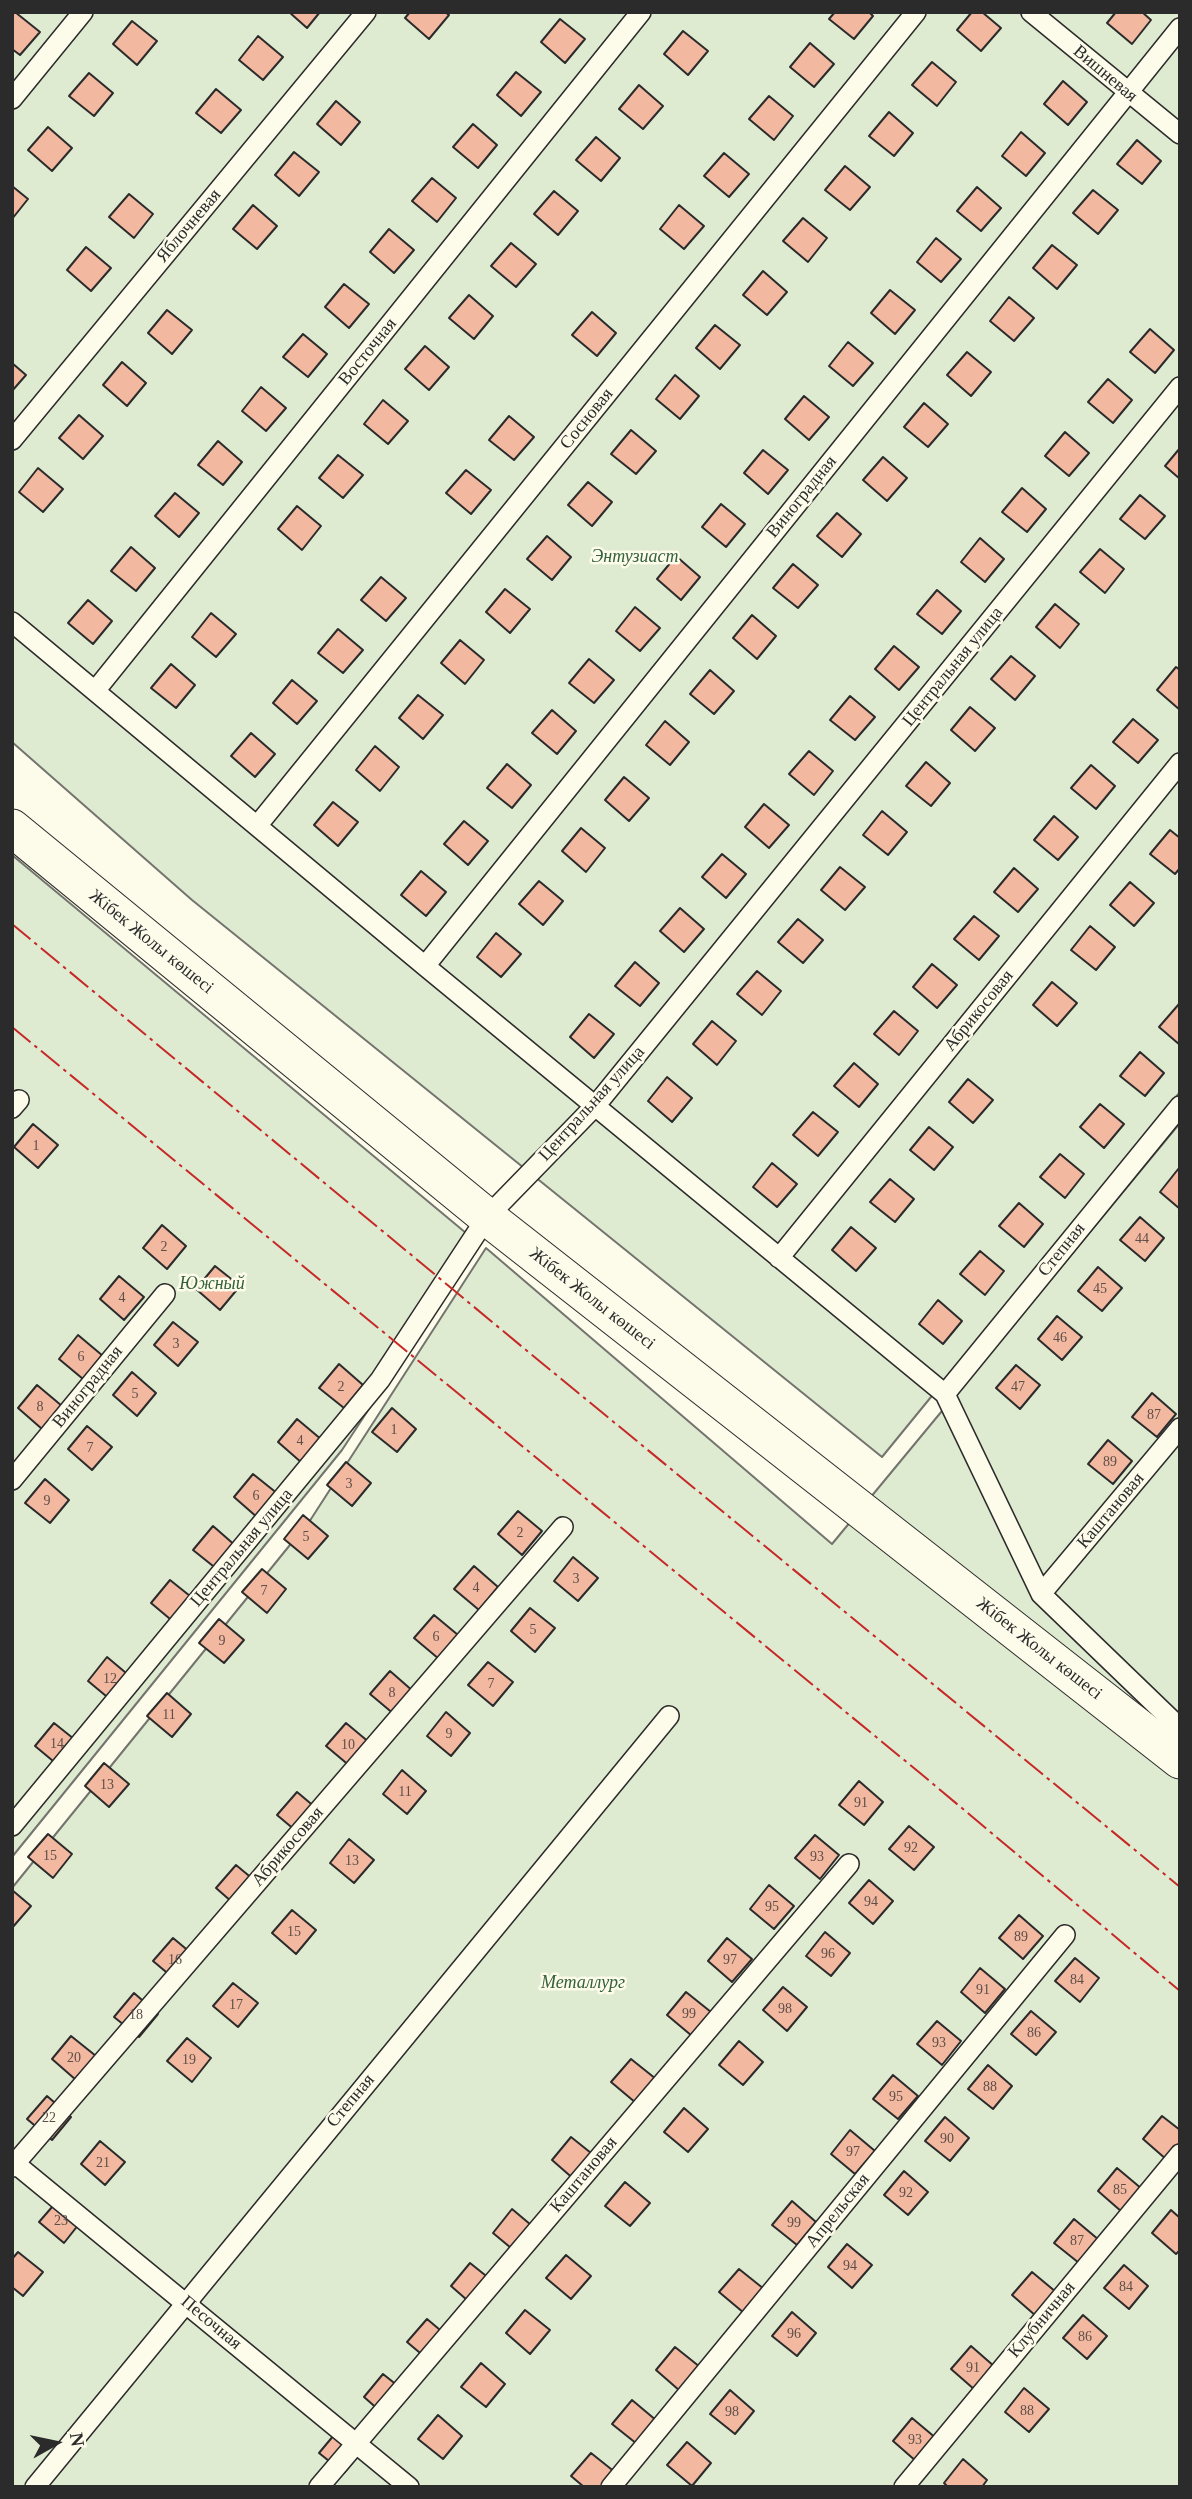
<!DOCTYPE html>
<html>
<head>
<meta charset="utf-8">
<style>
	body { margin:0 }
	#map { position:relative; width:1192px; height:2499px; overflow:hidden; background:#fdfbea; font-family:"Times New Roman",serif }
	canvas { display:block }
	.frame { position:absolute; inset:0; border:14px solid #2b2b2b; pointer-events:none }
	.north { position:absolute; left:21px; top:2408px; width:70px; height:70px; -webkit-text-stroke:5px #fdfbea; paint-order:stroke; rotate:81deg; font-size:19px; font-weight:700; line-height:28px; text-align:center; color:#2b2b2b }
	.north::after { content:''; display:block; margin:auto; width:24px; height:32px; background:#2b2b2b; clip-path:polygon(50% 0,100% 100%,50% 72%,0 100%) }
</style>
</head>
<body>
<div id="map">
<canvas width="1192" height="2499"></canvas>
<div class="frame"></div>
<div class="north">N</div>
</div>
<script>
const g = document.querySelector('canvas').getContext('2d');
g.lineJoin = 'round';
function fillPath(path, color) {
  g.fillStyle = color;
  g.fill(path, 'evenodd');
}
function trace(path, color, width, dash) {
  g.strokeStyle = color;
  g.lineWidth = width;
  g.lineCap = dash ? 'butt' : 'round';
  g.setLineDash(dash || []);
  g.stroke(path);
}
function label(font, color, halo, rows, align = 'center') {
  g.font = font + ' "Times New Roman",serif';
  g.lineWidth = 5;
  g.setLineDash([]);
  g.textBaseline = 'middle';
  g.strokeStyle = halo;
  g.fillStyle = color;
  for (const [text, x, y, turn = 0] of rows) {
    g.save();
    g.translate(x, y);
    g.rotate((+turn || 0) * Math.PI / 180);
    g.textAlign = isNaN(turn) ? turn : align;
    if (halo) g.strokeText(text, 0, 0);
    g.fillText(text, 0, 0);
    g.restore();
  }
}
const green = new Path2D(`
	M12,12H1180V1092L882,1457L192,900L12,742Z
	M12,855L478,1243L342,1450L12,1857Z
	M1180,1123V2487H12V1888L311,1519L486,1248L832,1544Z`);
fillPath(green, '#deebd1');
trace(green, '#74746e', 2);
const building = new Path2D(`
	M15,12L40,32L20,55L12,49V15Z
	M289,12H320L307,28Z
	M410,12H445L449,15L429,39L405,18Z
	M835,12H869L873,16L854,39L829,19Z
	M972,12H982L1001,28L981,51L957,30Z
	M1116,12H1142L1151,20L1132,44L1107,23Z
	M560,19L585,39L565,63L541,42Z
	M132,21L157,41L137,65L113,44Z
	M683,31L708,51L688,75L664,54Z
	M258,36L283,57L263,80L239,60Z
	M810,43L834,64L814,87L790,67Z
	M932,62L956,82L937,106L912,85Z
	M516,72L541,92L521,116L497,95Z
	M89,73L113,93L94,116L69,96Z
	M1063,81L1087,102L1068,125L1044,104Z
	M639,85L663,106L643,129L619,109Z
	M216,89L241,110L221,133L196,113Z
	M769,96L793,116L774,140L749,119Z
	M336,101L360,122L341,145L317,124Z
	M889,112L913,133L894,156L869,136Z
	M473,124L497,145L478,168L453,147Z
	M48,127L72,148L52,171L28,150Z
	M1021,132L1045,153L1026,176L1002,156Z
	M596,137L620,158L601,181L576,160Z
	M1137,140L1161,161L1142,184L1117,164Z
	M294,152L319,172L299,196L275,175Z
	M724,153L749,174L729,197L704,176Z
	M845,166L870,187L850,210L825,190Z
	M432,178L456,198L437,222L412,201Z
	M12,186L28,199L12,219Z
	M977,187L1001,208L981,231L957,211Z
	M1093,190L1118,210L1098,234L1073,213Z
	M554,191L578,211L558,235L534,214Z
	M129,194L153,214L134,238L109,217Z
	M253,205L277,226L257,249L233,229Z
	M679,205L704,226L684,249L660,229Z
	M803,218L827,238L808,262L783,241Z
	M389,229L414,250L394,273L370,252Z
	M936,238L961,259L941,282L917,262Z
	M511,243L536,264L516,287L491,266Z
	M1052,245L1077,265L1057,289L1033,268Z
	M86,247L111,268L91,291L67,270Z
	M763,271L787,292L767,315L743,295Z
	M344,284L369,304L349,328L325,307Z
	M890,290L915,310L895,334L871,313Z
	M469,295L493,316L474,339L449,318Z
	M1009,297L1034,318L1014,341L990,321Z
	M167,310L192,330L172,354L148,333Z
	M592,312L616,333L597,356L572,335Z
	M715,325L740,345L720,369L696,348Z
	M1150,329L1174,350L1155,373L1130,352Z
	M303,334L327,354L308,377L283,357Z
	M848,342L873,363L853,386L829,366Z
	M425,346L449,367L429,390L405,369Z
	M967,352L991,372L971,396L947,375Z
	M122,362L146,383L127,406L103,385Z
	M12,363L26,375L12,391Z
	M675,375L699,396L680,419L656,399Z
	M1108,379L1132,400L1113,423L1088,402Z
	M261,387L286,408L266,431L242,411Z
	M804,396L829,417L809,440L785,419Z
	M383,400L408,421L388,444L364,424Z
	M924,403L948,424L928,447L904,427Z
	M79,415L103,436L83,459L59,438Z
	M509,416L534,437L514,460L489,440Z
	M631,430L656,451L636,474L611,454Z
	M1065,432L1089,453L1069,476L1045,456Z
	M218,441L242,462L223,485L198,465Z
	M1180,448V479L1165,466Z
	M763,450L788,470L768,494L744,473Z
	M338,455L363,475L343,498L319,478Z
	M883,457L907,478L887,501L863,480Z
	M38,468L63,489L43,512L19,492Z
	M466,470L491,490L471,514L446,493Z
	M588,482L612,502L592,526L568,505Z
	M1022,488L1046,509L1027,532L1002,512Z
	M175,493L199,513L179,537L155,516Z
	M1140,495L1165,516L1145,539L1120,519Z
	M721,504L745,524L726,547L702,527Z
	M297,506L321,526L302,550L278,529Z
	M837,513L861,534L842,557L817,536Z
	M547,536L571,557L552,580L527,559Z
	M980,538L1004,559L985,582L961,562Z
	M131,547L155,568L136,591L111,571Z
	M1100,549L1124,569L1105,593L1080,572Z
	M676,556L700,577L681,600L657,579Z
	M793,564L818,585L798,608L773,588Z
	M381,577L406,598L386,621L361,600Z
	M505,589L530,609L510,633L486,612Z
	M937,590L961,611L942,634L917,614Z
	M88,600L112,621L93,644L68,623Z
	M1055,604L1079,624L1060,648L1036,627Z
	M635,607L660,628L640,651L616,631Z
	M211,613L236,634L216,657L192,637Z
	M752,615L776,636L757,659L733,638Z
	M338,629L363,650L343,673L318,653Z
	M460,640L484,660L465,684L441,663Z
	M894,646L919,667L899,690L875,669Z
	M1011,656L1035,676L1015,700L991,679Z
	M589,659L614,680L594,703L569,683Z
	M171,664L195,685L176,708L151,688Z
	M1176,667L1180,670V710L1157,690Z
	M710,670L734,691L714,714L690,694Z
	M292,680L317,701L297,724L273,703Z
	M418,695L443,715L423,739L399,718Z
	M850,696L875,717L855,740L830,720Z
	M970,707L995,728L975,751L951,730Z
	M552,710L576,731L557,754L532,733Z
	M1133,719L1158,740L1138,763L1113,742Z
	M665,721L689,742L670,765L646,745Z
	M251,733L275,754L255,777L231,756Z
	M375,746L399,767L380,791L356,770Z
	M809,751L833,771L814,795L789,774Z
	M926,762L950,783L931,806L906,786Z
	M507,764L531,785L512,808L487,788Z
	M1091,765L1115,786L1096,809L1071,788Z
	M624,777L649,798L629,821L605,800Z
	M333,802L358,822L338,846L314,825Z
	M764,804L789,825L769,848L745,827Z
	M882,811L907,832L888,855L863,835Z
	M1054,816L1078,837L1058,860L1034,840Z
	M464,821L488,841L468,865L444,844Z
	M581,828L605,848L586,872L562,851Z
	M1170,830L1180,838V868L1175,874L1150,854Z
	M722,854L746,874L726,898L702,877Z
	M840,867L865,887L845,910L821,890Z
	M1014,868L1038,889L1018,912L994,892Z
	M421,871L446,892L426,916L401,895Z
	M539,881L563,901L543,925L519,904Z
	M1130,882L1154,903L1134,926L1110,905Z
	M680,908L704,929L684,952L660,931Z
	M974,916L999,936L979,960L954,939Z
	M798,919L823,940L803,963L778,942Z
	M1090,926L1115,947L1096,970L1071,950Z
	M496,933L521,954L501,977L477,957Z
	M635,962L659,983L640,1006L615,986Z
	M932,964L957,985L937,1008L913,987Z
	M757,971L781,991L762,1015L737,994Z
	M1052,982L1077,1003L1057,1026L1033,1005Z
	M1179,1004L1180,1005V1045L1159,1027Z
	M894,1011L918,1031L899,1055L874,1034Z
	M589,1014L614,1034L594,1058L570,1037Z
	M712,1021L736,1041L717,1065L693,1044Z
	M1140,1052L1164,1073L1145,1096L1120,1076Z
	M854,1063L878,1084L859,1107L834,1086Z
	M667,1077L692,1098L672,1122L648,1101Z
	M968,1079L993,1100L973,1123L949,1102Z
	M1100,1104L1124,1124L1104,1148L1080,1127Z
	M813,1112L838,1132L818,1156L793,1135Z
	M33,1124L58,1145L38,1168L14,1147Z
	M929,1127L953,1147L934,1170L910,1150Z
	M1060,1154L1084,1174L1065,1198L1040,1177Z
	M772,1163L797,1184L777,1207L753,1187Z
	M1179,1168L1180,1169V1209L1160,1192Z
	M890,1179L914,1199L895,1222L870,1202Z
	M1019,1203L1043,1224L1024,1247L999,1226Z
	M1140,1217L1164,1238L1145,1261L1120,1240Z
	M162,1225L186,1246L167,1269L143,1248Z
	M851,1227L876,1248L856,1271L832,1250Z
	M980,1251L1004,1271L985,1295L960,1274Z
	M215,1266L240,1286L220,1310L196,1289Z
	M1098,1267L1122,1288L1102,1311L1078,1291Z
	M119,1276L144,1297L124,1320L100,1299Z
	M938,1300L962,1321L943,1344L919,1324Z
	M1057,1316L1082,1337L1062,1360L1038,1339Z
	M173,1322L198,1342L178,1366L154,1345Z
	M78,1335L103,1356L83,1379L59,1359Z
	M339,1364L363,1385L344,1408L319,1388Z
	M1016,1365L1040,1385L1020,1409L996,1388Z
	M132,1372L156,1393L137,1416L113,1395Z
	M37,1385L62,1406L42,1429L18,1408Z
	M1152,1393L1176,1414L1157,1437L1132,1417Z
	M392,1408L416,1429L397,1452L372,1432Z
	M297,1419L322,1440L302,1463L278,1442Z
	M87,1426L112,1447L92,1470L68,1449Z
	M1108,1440L1132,1461L1113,1484L1088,1464Z
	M346,1462L371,1483L352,1506L327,1485Z
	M253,1474L278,1494L258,1518L234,1497Z
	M45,1479L69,1500L50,1523L25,1503Z
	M518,1511L542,1531L522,1555L498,1534Z
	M303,1515L328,1536L308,1559L284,1539Z
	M213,1526L237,1547L218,1570L193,1550Z
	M573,1557L598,1578L578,1601L554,1581Z
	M474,1566L498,1587L479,1610L454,1589Z
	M262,1569L286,1589L267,1613L242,1592Z
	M170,1580L195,1600L176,1624L151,1603Z
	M530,1608L555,1628L535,1652L511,1631Z
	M434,1615L458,1635L439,1659L414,1638Z
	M219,1619L244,1640L224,1663L199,1643Z
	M107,1657L132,1678L112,1701L88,1681Z
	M488,1662L513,1682L493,1706L468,1685Z
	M390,1671L414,1692L395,1715L370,1694Z
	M167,1693L191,1714L172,1737L147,1716Z
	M446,1712L470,1733L451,1756L427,1736Z
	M54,1723L79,1743L59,1766L35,1746Z
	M346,1723L370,1743L351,1767L326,1746Z
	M104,1763L129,1784L109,1807L85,1786Z
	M402,1770L426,1791L407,1814L383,1794Z
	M859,1781L883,1802L864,1825L839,1805Z
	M297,1792L322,1813L302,1836L277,1815Z
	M909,1826L934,1847L914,1870L889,1849Z
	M48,1834L72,1854L53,1878L28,1857Z
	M815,1835L839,1855L820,1879L795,1858Z
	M349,1839L374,1860L354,1883L330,1863Z
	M236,1865L260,1885L240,1909L216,1888Z
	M869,1880L893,1901L873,1924L849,1903Z
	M769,1885L794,1906L774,1929L750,1909Z
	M12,1890L31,1906L12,1928Z
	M292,1910L316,1930L296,1954L272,1933Z
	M1019,1915L1043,1936L1023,1959L999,1938Z
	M825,1932L850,1953L831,1976L806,1956Z
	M173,1938L197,1958L178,1982L153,1961Z
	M727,1938L752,1959L732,1982L708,1961Z
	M1075,1958L1099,1978L1080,2002L1055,1981Z
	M980,1968L1005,1989L985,2013L961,1992Z
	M233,1983L258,2003L238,2027L213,2006Z
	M783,1987L807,2007L787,2031L763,2010Z
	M686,1992L711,2012L692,2036L667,2015Z
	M134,1993L158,2014L139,2037L114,2017Z
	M1031,2011L1056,2032L1036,2055L1011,2034Z
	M937,2021L961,2041L942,2065L917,2044Z
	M71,2036L96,2056L76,2080L52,2059Z
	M187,2038L211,2058L192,2082L167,2061Z
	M739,2041L763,2062L743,2085L719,2065Z
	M631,2059L656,2079L636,2103L611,2082Z
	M988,2065L1012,2086L993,2109L968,2089Z
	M893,2075L918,2096L898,2119L873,2099Z
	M47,2096L71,2117L52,2140L27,2119Z
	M684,2108L708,2129L688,2152L664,2132Z
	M1162,2116L1180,2130V2145L1167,2160L1143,2139Z
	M945,2117L969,2138L950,2161L925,2141Z
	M850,2130L875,2151L855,2174L831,2154Z
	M571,2137L596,2157L576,2181L552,2160Z
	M100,2141L125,2162L105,2185L81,2164Z
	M1117,2168L1142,2189L1122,2212L1098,2191Z
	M904,2171L928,2192L908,2215L884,2195Z
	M625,2182L650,2203L630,2226L605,2206Z
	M59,2199L83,2219L64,2243L39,2222Z
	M792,2201L816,2222L797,2245L772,2225Z
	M512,2209L537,2230L517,2253L493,2233Z
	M1171,2210L1180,2218V2250L1176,2254L1152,2233Z
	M1074,2219L1099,2240L1079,2263L1054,2243Z
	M847,2244L872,2265L852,2288L828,2267Z
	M18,2252L43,2272L23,2296L12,2287V2259Z
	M566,2255L591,2276L571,2299L546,2278Z
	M470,2263L495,2283L475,2307L451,2286Z
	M1124,2265L1148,2286L1129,2309L1104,2288Z
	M739,2269L764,2289L744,2313L719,2292Z
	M1032,2272L1056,2292L1036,2316L1012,2295Z
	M525,2310L550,2330L530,2354L506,2333Z
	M792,2312L816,2333L797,2356L772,2336Z
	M1083,2315L1107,2336L1087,2359L1063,2338Z
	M427,2319L452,2340L432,2363L407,2342Z
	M971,2346L995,2367L975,2390L951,2369Z
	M675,2347L700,2367L680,2391L656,2370Z
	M481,2363L505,2384L486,2407L461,2387Z
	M383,2374L408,2394L388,2418L364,2397Z
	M1024,2388L1049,2409L1029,2432L1005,2412Z
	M730,2390L754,2411L735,2434L710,2414Z
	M632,2400L657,2421L637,2444L612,2424Z
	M438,2415L462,2436L443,2459L418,2439Z
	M912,2418L937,2439L917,2462L893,2441Z
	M339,2429L363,2450L344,2473L319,2453Z
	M687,2442L711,2463L692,2486L667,2465Z
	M591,2453L616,2473L604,2487H584L571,2476Z
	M963,2459L987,2480L982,2487H948L944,2483Z`);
fillPath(building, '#f2b8a0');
trace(building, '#2b2b2b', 2);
const street = new Path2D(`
	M1031,12L1180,134
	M12,99L83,12
	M12,440L366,12
	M12,622L425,966L945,1394L1041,1594L1180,1728
	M95,691L641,12
	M257,826L916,12
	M425,966L1180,28
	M12,1108L19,1100
	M779,1258L1180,763
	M945,1394L1180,1106
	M12,1480L165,1294
	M1041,1594L1180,1428
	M12,1826L380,1380L487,1217L596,1105L1180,387
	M12,2161L409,2487
	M12,2167L563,1527
	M35,2487L669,1716
	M319,2487L849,1864
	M611,2487L1065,1935
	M904,2487L1180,2154`);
const highway = new Path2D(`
	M12,828L487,1217L1180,1760`);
trace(street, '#2b2b2b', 22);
trace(highway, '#2b2b2b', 39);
trace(street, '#fdfbea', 19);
trace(highway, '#fdfbea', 37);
trace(new Path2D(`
	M12,924L526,1350L1180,1887
	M12,1027L920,1773L1180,1991`), '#c62828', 2, [24, 5, 3.5, 5]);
label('14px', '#5d4e48', null, [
	["1",36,1146],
	["44",1142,1239],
	["2",164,1247],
	["45",1100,1289],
	["4",122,1298],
	["46",1060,1338],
	["3",176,1344],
	["6",81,1357],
	["2",341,1387],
	["47",1018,1387],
	["5",135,1394],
	["8",40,1407],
	["87",1154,1415],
	["1",394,1430],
	["4",300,1441],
	["7",90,1448],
	["89",1110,1462],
	["3",349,1484],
	["6",256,1496],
	["9",47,1501],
	["2",520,1533],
	["5",306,1537],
	["3",576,1579],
	["4",476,1588],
	["7",264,1591],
	["5",533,1630],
	["6",436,1637],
	["9",222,1641],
	["12",110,1679],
	["7",491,1684],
	["8",392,1693],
	["11",169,1715],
	["9",449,1734],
	["14",57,1744],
	["10",348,1745],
	["13",107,1785],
	["11",405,1792],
	["91",861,1803],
	["92",911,1848],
	["15",50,1856],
	["93",817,1857],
	["13",352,1861],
	["94",871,1902],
	["95",772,1907],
	["15",294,1932],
	["89",1021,1937],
	["96",828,1954],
	["16",175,1960],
	["97",730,1960],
	["84",1077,1980],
	["91",983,1990],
	["17",236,2005],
	["98",785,2009],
	["99",689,2014],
	["18",136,2015],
	["86",1034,2033],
	["93",939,2043],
	["20",74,2058],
	["19",189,2060],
	["88",990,2087],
	["95",896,2097],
	["22",49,2118],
	["90",947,2139],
	["97",853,2152],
	["21",103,2163],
	["85",1120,2190],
	["92",906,2193],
	["23",61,2221],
	["99",794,2223],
	["87",1077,2241],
	["94",850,2266],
	["84",1126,2287],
	["96",794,2334],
	["86",1085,2337],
	["91",973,2368],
	["88",1027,2411],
	["98",732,2412],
	["93",915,2440]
]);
label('18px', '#2b2b2b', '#fdfbea', [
	["Вишневая",1105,74,40],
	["Яблочневая",189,226,-50],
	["Восточная",368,352,-51],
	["Сосновая",587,419,-51],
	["Виноградная",802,497,-51],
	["Центральная улица",953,667,-51],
	["Жібек Жолы көшесі",151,942,39],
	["Абрикосовая",979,1011,-51],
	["Центральная улица",592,1104,-48],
	["Степная",1062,1250,-51],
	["Жібек Жолы көшесі",592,1299,38],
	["Виноградная",88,1387,-51],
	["Каштановая",1111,1511,-50],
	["Центральная улица",242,1548,-50],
	["Жібек Жолы көшесі",1039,1649,38],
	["Абрикосовая",288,1847,-49],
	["Степная",351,2101,-50],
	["Каштановая",584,2175,-50],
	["Апрельская",838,2211,-51],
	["Клубничная",1042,2320,-50],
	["Песочная",211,2323,40]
]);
label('italic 18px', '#34623c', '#fdfbea', [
	["Энтузиаст",635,557],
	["Южный",212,1284],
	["Металлург",583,1983]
]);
</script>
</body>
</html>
